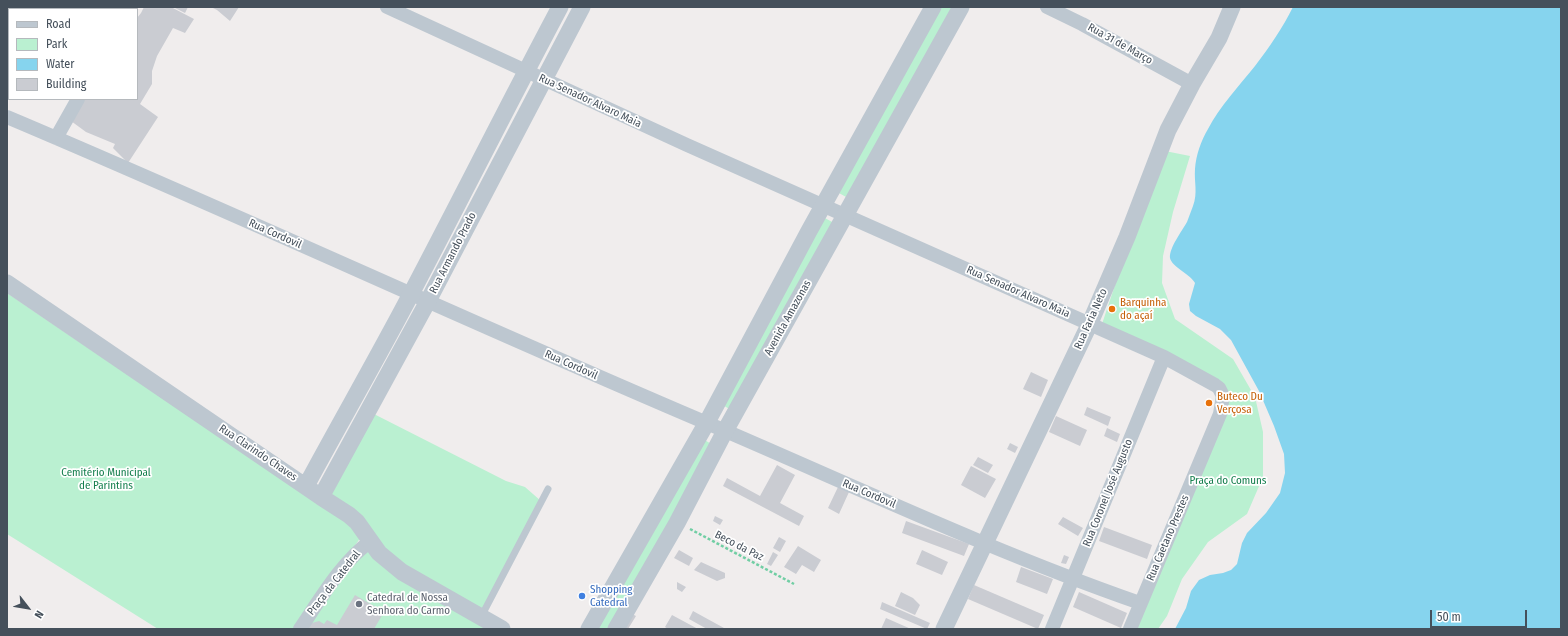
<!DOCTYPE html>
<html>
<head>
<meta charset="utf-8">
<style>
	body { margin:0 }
	#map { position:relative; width:1568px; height:636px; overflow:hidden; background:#f0eded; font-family:"Fira Sans Condensed",sans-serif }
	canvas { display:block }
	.frame { position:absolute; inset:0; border:8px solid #45505b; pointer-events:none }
	.legend { position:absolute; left:8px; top:8px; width:130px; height:92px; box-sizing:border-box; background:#fff; border:1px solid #b5b9bd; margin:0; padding:5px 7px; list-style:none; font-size:12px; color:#45505b }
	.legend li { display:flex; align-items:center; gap:8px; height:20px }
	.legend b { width:20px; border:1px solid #b5b9bd }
	.north { position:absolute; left:8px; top:588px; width:40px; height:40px; -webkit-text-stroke:3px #fff; paint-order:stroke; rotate:121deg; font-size:11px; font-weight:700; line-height:16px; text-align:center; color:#45505b }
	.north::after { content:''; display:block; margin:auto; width:14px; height:18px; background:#45505b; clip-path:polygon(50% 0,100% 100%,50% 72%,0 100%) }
	.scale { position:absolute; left:1430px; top:610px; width:97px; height:18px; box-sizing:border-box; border:2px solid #45505b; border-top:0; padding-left:5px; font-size:12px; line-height:14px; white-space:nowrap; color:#45505b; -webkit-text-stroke:3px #fff; paint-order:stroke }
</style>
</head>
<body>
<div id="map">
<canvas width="1568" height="636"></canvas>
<div class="frame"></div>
<ul class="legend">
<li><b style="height:5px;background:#bdc7d0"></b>Road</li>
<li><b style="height:11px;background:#baf0d1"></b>Park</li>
<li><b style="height:11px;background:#86d4ee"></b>Water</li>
<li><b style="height:11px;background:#caccd2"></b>Building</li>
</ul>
<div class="north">N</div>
<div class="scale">50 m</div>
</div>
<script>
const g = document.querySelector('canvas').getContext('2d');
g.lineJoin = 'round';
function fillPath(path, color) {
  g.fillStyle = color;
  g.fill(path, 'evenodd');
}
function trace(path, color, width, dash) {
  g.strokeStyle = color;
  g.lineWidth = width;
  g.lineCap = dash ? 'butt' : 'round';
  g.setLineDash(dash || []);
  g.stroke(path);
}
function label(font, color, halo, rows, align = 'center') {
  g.font = font + ' "Fira Sans Condensed",sans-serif';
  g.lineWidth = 3.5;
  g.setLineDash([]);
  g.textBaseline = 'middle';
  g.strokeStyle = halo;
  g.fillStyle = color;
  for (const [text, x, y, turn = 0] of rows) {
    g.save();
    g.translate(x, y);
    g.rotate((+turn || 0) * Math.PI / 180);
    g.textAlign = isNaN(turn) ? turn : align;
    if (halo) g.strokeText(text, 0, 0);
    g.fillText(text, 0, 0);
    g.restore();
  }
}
fillPath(new Path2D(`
	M938,7H954L848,198L837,192Z
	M1160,150L1190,156L1173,212L1163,256L1162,283L1175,319L1233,359L1255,397L1263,432V477L1247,514L1208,542L1182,579L1167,616L1158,629H1133L1208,452L1217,389L1102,324Z
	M823,217L834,223L731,410L721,404Z
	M7,293L363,534L298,629H158L7,534Z
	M370,412L506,481L525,487L541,501L481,614L507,629H300L372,540L325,498Z
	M703,439L713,445L611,629H597Z`), '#baf0d1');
fillPath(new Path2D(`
	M1293,7H1561V629H1175L1186,608L1191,591L1199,580L1210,575L1223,573L1231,570L1237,564L1242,543L1247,533L1266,513L1280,493L1285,473L1284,454L1274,426L1259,391L1231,340L1220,329L1196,316L1190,311L1189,304L1195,283C1190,274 1172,267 1170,258C1169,248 1182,231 1187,222C1189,217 1191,211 1193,206C1198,193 1194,182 1195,169C1196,155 1201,141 1208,129C1220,106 1239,86 1255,66C1269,48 1283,27 1293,7Z`), '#86d4ee');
fillPath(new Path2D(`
	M144,7H171L194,19L185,33L173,28L157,56L152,71V84L140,104L158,117L128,163L113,148L115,144L86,132L71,121L84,99H137V18L141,13Z
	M173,7H188L185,13Z
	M211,7H239L230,21L217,10Z
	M1031,372L1048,380L1041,397L1023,389Z
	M1087,407L1111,417L1108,426L1084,415Z
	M1056,416L1087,430L1080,446L1049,432Z
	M1107,428L1120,434L1117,442L1104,436Z
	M1010,443L1018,447L1015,453L1007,449Z
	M978,457L993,465L988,473L973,465Z
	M777,465L795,475L780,503L804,516L799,526L723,486L727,478L760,496Z
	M971,466L996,479L985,498L961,485Z
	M838,487L849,492L839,514L828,508Z
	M715,516L723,520L720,525L713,521Z
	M1063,517L1083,528L1078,536L1058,524Z
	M906,521L969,544L964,556L902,533Z
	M1104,527L1152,545L1147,559L1099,541Z
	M779,537L786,541L780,552L773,548Z
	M798,546L821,560L814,572L802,565L796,574L784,567Z
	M679,550L693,558L689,566L674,558Z
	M922,550L948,562L942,575L916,564Z
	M773,552L778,555L771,566L767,564Z
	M1064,555L1069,557L1066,564L1061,563Z
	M701,562L725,573V578L717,581L694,570Z
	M1021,567L1053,579L1047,594L1016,582Z
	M677,582L686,587L682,592L677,589Z
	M974,585L1044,615L1038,629L968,599Z
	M901,592L913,598L920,605L915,615L895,606Z
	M1079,592L1127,613L1121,628L1073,607Z
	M355,595L384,612L374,629H308L312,623L319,621L324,624L327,620L337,625Z
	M882,602L930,623L927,629L880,609Z
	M693,611L724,628L723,629H707L689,619Z
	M632,614L636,616L628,629H624Z
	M672,615L698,629H668L665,627Z
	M886,618L911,629H881Z`), '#caccd2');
trace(new Path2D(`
	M690,529L794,584`), '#71cea4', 2.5, [3, 2]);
trace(new Path2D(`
	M481,617L548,489`), '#bdc7d0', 7);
trace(new Path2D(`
	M387,7L687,145L1164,357L1215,385L1219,388L1223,396L1220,414L1130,629
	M1047,7L1082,24L1192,84
	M130,9L131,7
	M7,117C249,219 486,330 728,432C865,491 999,554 1140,603
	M56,138L78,99
	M300,629C319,601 343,560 371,541
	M1052,629L1164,357`), '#bdc7d0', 14);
trace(new Path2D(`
	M7,283L321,497L349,515L357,522L379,553L402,572L502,629
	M306,486C341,421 378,357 412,292C462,197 510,101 560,7
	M321,497L428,301L582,7
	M589,629L706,424L809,231L933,7
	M616,629L677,523L725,431L961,7
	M944,629L1090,323L1127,237L1168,130L1192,84L1219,38L1232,7`), '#bdc7d0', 17);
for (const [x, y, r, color] of [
	[1112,309,4,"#e8710a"],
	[1209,403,4,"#e8710a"],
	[582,596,4,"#3f7fe0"],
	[359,604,4,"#6b7280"]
]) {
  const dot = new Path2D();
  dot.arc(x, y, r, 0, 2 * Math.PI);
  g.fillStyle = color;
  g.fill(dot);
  trace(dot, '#fff', 1.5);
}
label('11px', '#45505b', '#fff', [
	["Rua 31 de Março",1120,44,29],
	["Rua Senador Alvaro Maia",590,101,25],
	["Rua Cordovil",275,234,24],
	["Rua Armando Prado",453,253,-63],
	["Rua Senador Alvaro Maia",1018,292,24],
	["Avenida Amazonas",788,318,-61],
	["Rua Faria Neto",1091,319,-66],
	["Rua Cordovil",571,365,24],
	["Rua Clarindo Chaves",258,453,34],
	["Rua Coronel José Augusto",1108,493,-68],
	["Rua Cordovil",869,494,23],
	["Rua Caetano Prestes",1168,538,-67],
	["Beco da Paz",739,546,27],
	["Praça da Catedral",334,583,-52]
]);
label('11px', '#c56008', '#fff', [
	["Barquinha",1120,303],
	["do açaí",1120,316],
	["Buteco Du",1217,397],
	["Verçosa",1217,410]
], 'left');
label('11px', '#147e4d', '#fff', [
	["Cemitério Municipal",106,473],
	["de Parintins",106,486],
	["Praça do Comuns",1228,481]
]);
label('11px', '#366cbe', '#fff', [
	["Shopping",590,590],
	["Catedral",590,603]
], 'left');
label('11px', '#5b616d', '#fff', [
	["Catedral de Nossa",367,598],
	["Senhora do Carmo",367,611]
], 'left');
</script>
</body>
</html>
